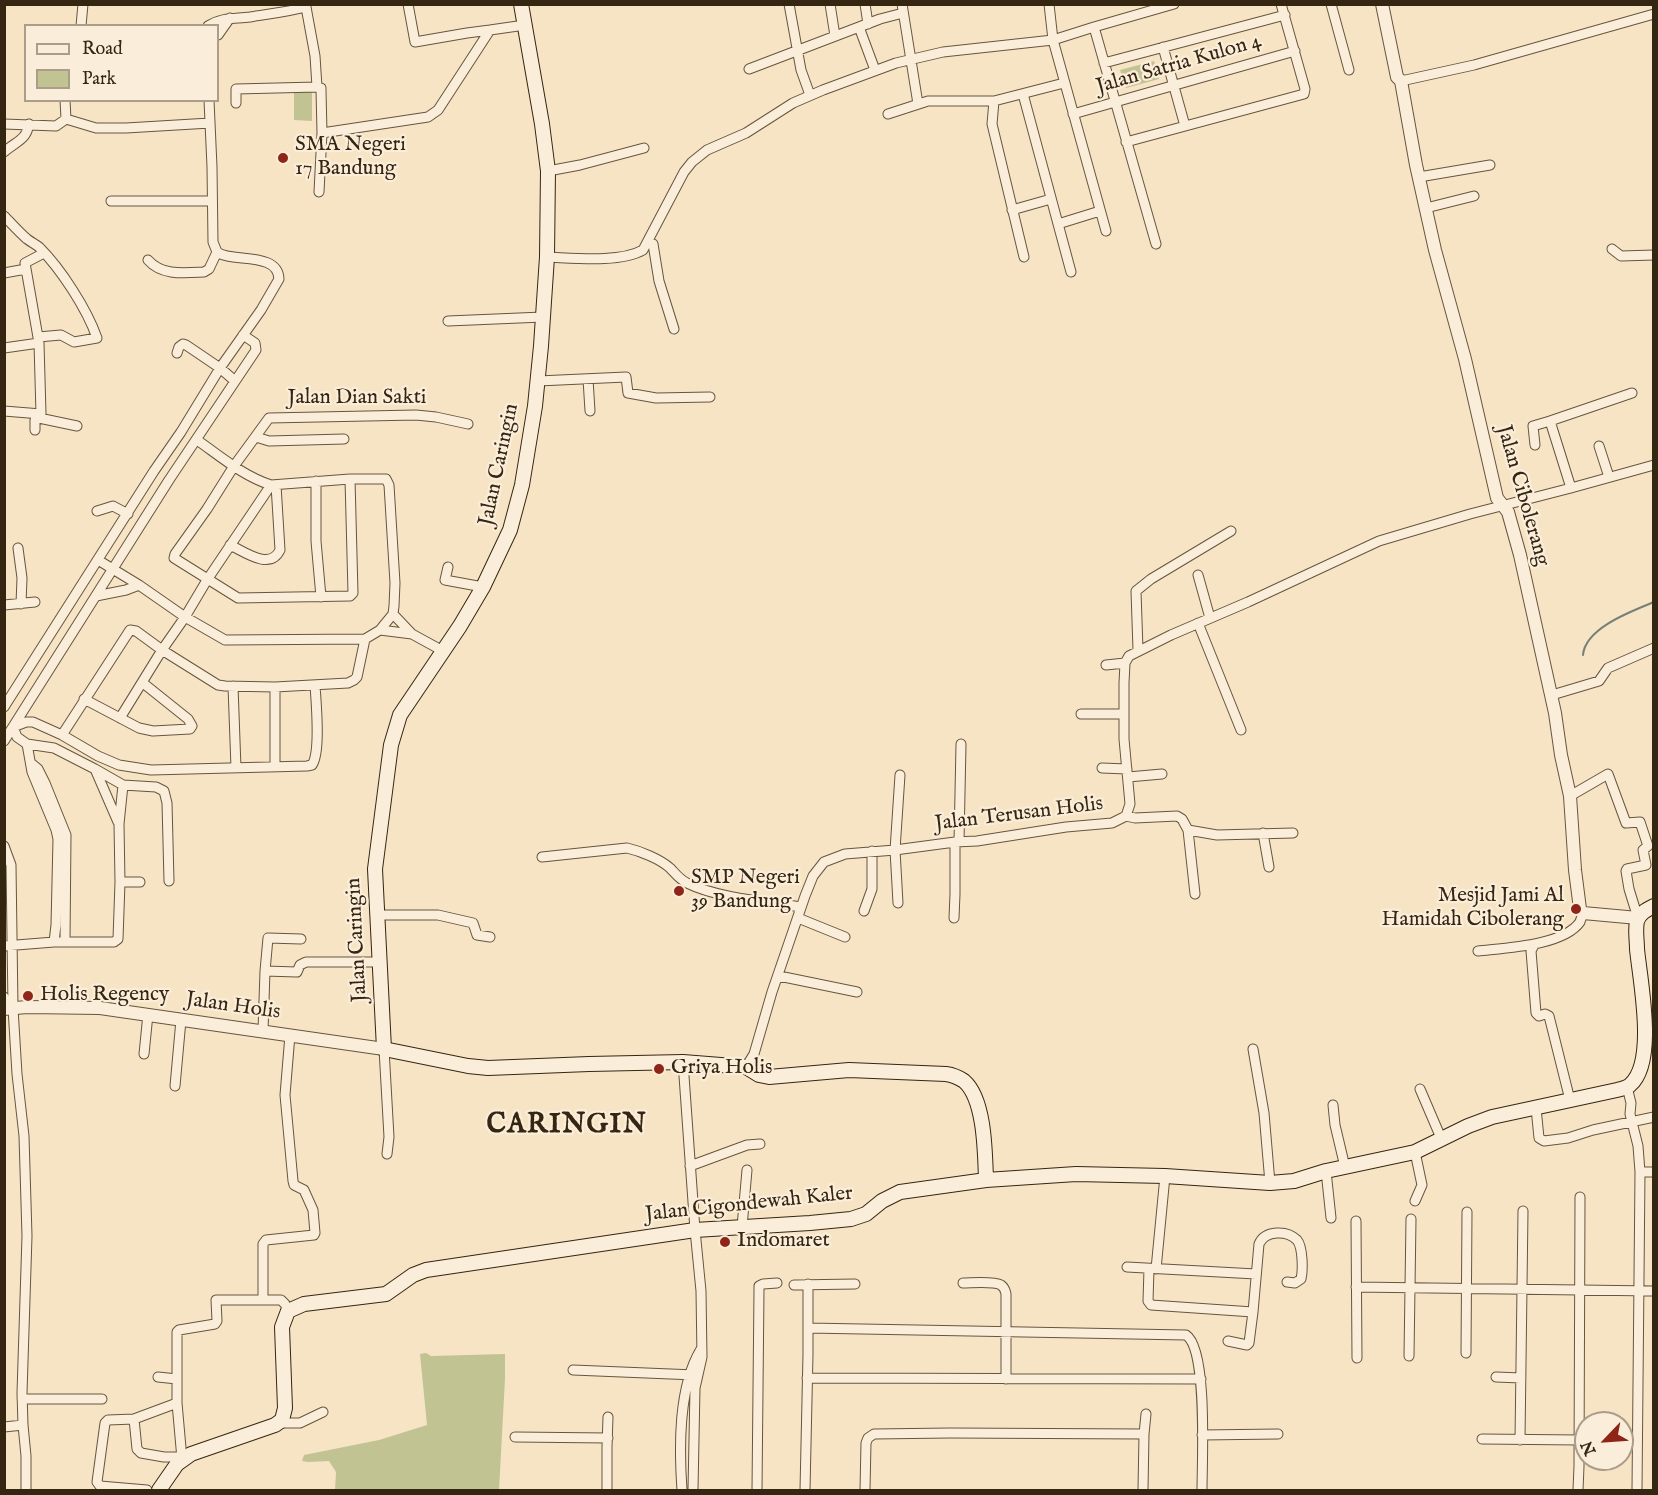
<!DOCTYPE html>
<html>
<head>
<meta charset="utf-8">
<style>
	body { margin:0 }
	#map { position:relative; width:1658px; height:1495px; overflow:hidden; background:#f7e4c5; font-family:"IM FELL English",serif }
	canvas { display:block }
	.frame { position:absolute; inset:0; border:6px solid #352612; pointer-events:none }
	.legend { position:absolute; left:24px; top:24px; width:195px; height:78px; box-sizing:border-box; background:#faedd9; border:2px solid #ab9d89; margin:0; padding:8px 10px; list-style:none; font-size:18px; color:#352612 }
	.legend li { display:flex; align-items:center; gap:12px; height:30px }
	.legend b { width:30px; border:2px solid #ab9d89 }
	.north { position:absolute; left:1574px; top:1411px; width:60px; height:60px; box-sizing:border-box; background:#faedd9; border:2px solid #ab9d89; border-radius:50%; rotate:245deg; font-size:16px; font-weight:700; line-height:24px; text-align:center; color:#352612 }
	.north::after { content:''; display:block; margin:auto; width:21px; height:27px; background:#8f2418; clip-path:polygon(50% 0,100% 100%,50% 72%,0 100%) }
</style>
</head>
<body>
<div id="map">
<canvas width="1658" height="1495"></canvas>
<div class="frame"></div>
<ul class="legend">
<li><b style="height:8px;background:#faedd9"></b>Road</li>
<li><b style="height:16px;background:#c1c392"></b>Park</li>
</ul>
<div class="north">N</div>
</div>
<script>
const g = document.querySelector('canvas').getContext('2d');
g.lineJoin = 'round';
function fillPath(path, color) {
  g.fillStyle = color;
  g.fill(path, 'evenodd');
}
function trace(path, color, width, dash) {
  g.strokeStyle = color;
  g.lineWidth = width;
  g.lineCap = dash ? 'butt' : 'round';
  g.setLineDash(dash || []);
  g.stroke(path);
}
function label(font, color, halo, rows, align = 'center') {
  g.font = font + ' "IM FELL English",serif';
  g.lineWidth = 4.5;
  g.setLineDash([]);
  g.textBaseline = 'middle';
  g.strokeStyle = halo;
  g.fillStyle = color;
  for (const [text, x, y, turn = 0] of rows) {
    g.save();
    g.translate(x, y);
    g.rotate((+turn || 0) * Math.PI / 180);
    g.textAlign = isNaN(turn) ? turn : align;
    if (halo) g.strokeText(text, 0, 0);
    g.fillText(text, 0, 0);
    g.restore();
  }
}
fillPath(new Path2D(`
	M1154,61L1159,79L1126,88L1120,70Z
	M294,91L312,92V121L294,120Z
	M426,1353L431,1356L505,1354V1379L499,1490H335L336,1472L329,1461L308,1462L302,1461L304,1455L379,1440L427,1425L420,1354Z`), '#c1c392');
trace(new Path2D(`
	M1583,655C1585,628 1632,611 1654,602`), '#748176', 2);
const minor = new Path2D(`
	M408,4L415,42L467,33L490,30
	M789,4L801,70L810,95
	M830,4L835,36
	M865,4L868,24
	M902,4L918,104
	M1049,4L1053,40L1106,231
	M1331,4L1349,70
	M306,7L315,56L317,87L321,88V90L322,133L319,192
	M81,26L83,4
	M208,26C222,17 235,19 250,17C268,14 287,12 306,7L305,4
	M859,27L875,70
	M1094,27L1156,244
	M218,35L230,18
	M1163,47L1185,126
	M1104,63L1285,15
	M749,69L880,19L903,13
	M1401,81L1474,65L1654,14
	M1023,94L1071,272
	M65,100L66,119
	M209,100L212,167L213,242L217,252
	M994,101L992,124L1024,257
	M236,103V89L317,87
	M888,114L928,101H994L1064,83
	M1073,114L1295,51
	M4,124L56,126L66,119L96,128H126L210,123
	M322,133L428,117L438,110L490,30L525,25
	M1126,142L1304,94L1305,89L1281,4
	M4,152C16,141 26,141 29,124
	M548,171L580,165L644,148
	M1419,177L1490,165
	M111,201H212
	M1426,208L1474,196
	M1012,210L1051,199
	M4,216C12,224 19,232 27,239C31,242 35,244 39,247C61,269 87,309 97,338L74,342L61,335L38,337
	M1058,224L1100,211
	M653,244L659,281L674,329
	M1612,249L1621,256L1654,255
	M547,257C574,258 620,263 643,250L684,172L692,162L707,150L746,133L793,103L823,90L896,63L943,52L1053,40L1094,27L1174,4
	M148,260C162,276 184,273 204,272L209,269L217,252
	M4,273L26,269
	M448,321L543,317
	M4,348L39,343
	M177,353L179,347L183,344L186,345L220,368L235,381
	M588,379L590,411
	M538,381L626,377L628,393L656,398L710,397
	M4,411L41,414L39,418L77,426
	M41,414L39,343L25,263L44,253
	M35,430V420L39,418
	M256,437L269,441L344,439
	M1535,445L1533,426L1550,421
	M1599,446L1609,477
	M350,479L353,593L350,596L238,598L174,558L175,554L207,509L234,466L269,418L416,415L436,417L468,424
	M316,481V541L321,597
	M1571,488L1550,421L1632,393
	M97,511L113,506L128,514
	M230,545C245,552 270,571 280,550L276,485
	M18,548L22,578L21,604
	M98,560L139,585L185,617L225,640L365,639L380,630L384,625L393,614L394,606L395,583L389,485L386,479H350L271,485C243,476 220,456 197,440
	M448,567L445,580L483,587
	M1198,575L1210,618
	M96,596L126,590L139,585
	M4,605L35,602
	M393,614L412,634L443,651
	M1198,623L1241,730
	M380,630L412,634
	M1138,650L1136,591L1151,579L1231,531
	M1106,665L1125,663
	M233,686L236,768
	M1552,695L1599,681L1608,668L1654,648
	M84,699L139,728L153,731L190,729L192,726L188,719L143,683
	M4,707L154,471L181,432L220,368L261,310L279,279C278,251 231,263 217,252
	M1081,714H1124
	M120,718L162,650L185,617L207,580L271,485
	M13,727L26,722H33L62,735L98,756L119,765L151,770L307,766L312,765C321,752 316,702 315,685
	M13,727L17,737L27,744L32,772L56,830L58,839L56,925L54,942
	M62,735L130,630L136,631L162,650L218,685L225,686L275,687L348,683L354,680L357,677L365,639
	M4,741L169,480L256,350L255,343L243,335
	M27,744L54,748L95,769L123,785L156,787L164,791L167,803L169,881
	M32,764L38,769L45,783L66,835L65,942
	M275,767V687
	M1102,768L1127,769
	M95,769L118,822
	M1128,777L1162,774
	M1570,796L1608,774L1626,823L1640,822L1648,846L1643,850L1646,865L1627,869L1626,871L1629,889L1638,918
	M1126,816L1135,818L1177,816L1182,819L1188,830L1195,894
	M1188,830L1217,835L1293,833
	M1263,833L1269,867
	M959,842L961,744
	M4,846L11,865L13,1008L17,1074L24,1136L27,1236L22,1393L23,1425L26,1456V1490
	M542,857L627,848C640,851 660,859 670,868C675,873 679,879 687,883C717,898 767,902 801,907
	M120,882H140
	M898,903L895,850L900,775
	M864,911L872,889V851
	M377,915H438L473,923L477,935L490,937
	M798,918L845,937
	M954,918L955,894V842
	M1534,945L1531,951L1536,1013L1539,1016L1545,1014L1549,1016L1570,1100
	M4,946L54,942H114L118,939L120,882L119,824L123,785
	M1478,951C1504,948 1563,946 1580,922C1580,921 1583,914 1583,913
	M265,971L297,972L300,965L306,962H379
	M779,976L857,992
	M4,997L5,1009
	M263,1031L265,971L268,938L301,939
	M384,1049L389,1137L387,1154
	M1253,1049L1264,1113L1270,1183
	M144,1054L148,1014
	M683,1062L695,1230L701,1291L702,1357L695,1388L693,1490
	M746,1067L754,1054L772,992L805,896L813,876L824,862L845,854L895,850L955,842L977,841L1066,827L1112,823L1126,816L1130,804L1124,739V683L1125,663L1129,656L1171,635L1248,602L1379,541L1470,514L1571,488L1654,465
	M175,1086L181,1020
	M1627,1087L1631,1103L1630,1114L1638,1146L1640,1172L1637,1490
	M1420,1089L1441,1138
	M1333,1105L1335,1125L1345,1167
	M1536,1108L1539,1138L1544,1141L1568,1138L1593,1130L1654,1117
	M1415,1152L1422,1185L1415,1201
	M690,1166L747,1145L760,1144
	M1326,1171L1331,1218
	M1640,1172H1654
	M1356,1221L1357,1358
	M742,1227L747,1170
	M1127,1267L1256,1274
	M1149,1269L1148,1301L1151,1305L1253,1312
	M1156,1269L1165,1176
	M963,1283C972,1283 994,1281 1001,1285C1005,1288 1005,1290 1006,1294V1379
	M794,1285L855,1284
	M1356,1287L1654,1291
	M263,1299V1244L266,1240L314,1235L315,1233L313,1210L304,1190L294,1185L293,1181L285,1095L290,1035
	M808,1328L1186,1335C1208,1349 1202,1462 1202,1490
	M1228,1341L1247,1345L1249,1343L1253,1312L1259,1244C1265,1230 1287,1230 1297,1240C1303,1247 1303,1271 1301,1279L1295,1283L1287,1282
	M1466,1353L1467,1212
	M1409,1356L1411,1219
	M573,1370L695,1375
	M158,1377L177,1379V1403
	M1496,1377L1521,1378
	M807,1378L1201,1379
	M177,1379V1332L179,1330L215,1324L217,1321L216,1300H281L285,1304L288,1311
	M22,1399H102
	M134,1419L108,1420L105,1423L97,1482L100,1486L147,1490
	M279,1423H300L323,1412
	M4,1427L23,1425
	M1202,1435L1278,1434
	M515,1437L608,1438
	M1482,1439L1579,1440
	M1520,1440L1523,1211
	M181,1457H164L141,1453L137,1449L134,1419L177,1403L182,1459
	M607,1490V1447L608,1417
	M682,1490C679,1447 678,1387 701,1349
	M757,1490L759,1289V1286L763,1284L777,1283
	M805,1490L808,1354V1284
	M865,1490L866,1443L868,1438L874,1434L950,1433L1144,1434
	M1143,1490L1144,1434L1146,1414
	M1578,1490L1579,1466L1580,1197`);
const tertiary = new Path2D(`
	M1382,4L1397,77L1401,81L1416,165L1435,250L1465,359L1497,498L1508,512L1520,555L1555,713L1561,755L1570,796L1575,870L1580,909L1583,913L1638,918
	M4,1009L27,1007L100,1008L384,1049`);
const secondary = new Path2D(`
	M521,4L542,124L548,171L547,257L541,346L535,406L522,485L510,530L483,587L460,626L400,715L391,745L375,869L384,1049L468,1066L488,1068L589,1064L683,1062L746,1067L759,1075L769,1077L849,1070L946,1074C953,1075 958,1077 964,1081C985,1099 985,1153 986,1180
	M159,1490L177,1464L191,1454L275,1425L282,1420L285,1408L282,1327L288,1311L304,1304L386,1294L413,1275L426,1270L695,1230L810,1223L851,1219L866,1214L882,1201L900,1192L986,1180L1076,1174L1165,1176L1270,1183L1294,1181L1326,1171L1415,1152L1468,1126L1492,1117L1617,1090C1621,1089 1627,1088 1630,1085C1657,1062 1640,981 1637,949C1637,940 1635,930 1637,921C1640,913 1646,910 1654,906`);
trace(minor, '#66563f', 11);
trace(tertiary, '#66563f', 14);
trace(secondary, '#352612', 16);
trace(minor, '#faedd9', 9);
trace(tertiary, '#faedd9', 12);
trace(secondary, '#faedd9', 14);
for (const [x, y, r, color] of [
	[283,158,6,"#8f2418"],
	[679,891,6,"#8f2418"],
	[1576,909,6,"#8f2418"],
	[28,996,6,"#8f2418"],
	[659,1069,6,"#8f2418"],
	[725,1242,6,"#8f2418"]
]) {
  const dot = new Path2D();
  dot.arc(x, y, r, 0, 2 * Math.PI);
  g.fillStyle = color;
  g.fill(dot);
  trace(dot, '#faedd9', 2);
}
label('21px', '#352612', '#faedd9', [
	["Jalan Satria Kulon 4",1179,65,-16],
	["Jalan Dian Sakti",357,399],
	["Jalan Caringin",500,465,-78],
	["Jalan Cibolerang",1522,496,74],
	["Jalan Terusan Holis",1019,815,-7],
	["Jalan Caringin",358,940,-93],
	["Jalan Holis",233,1007,8],
	["Jalan Cigondewah Kaler",749,1205,-6]
]);
label('21px', '#352612', '#faedd9', [
	["SMA Negeri",295,146],
	["17 Bandung",295,170],
	["SMP Negeri",691,879],
	["39 Bandung",691,903],
	["Mesjid Jami Al",1564,897,"right"],
	["Hamidah Cibolerang",1564,921,"right"],
	["Holis Regency",40,996],
	["Griya Holis",671,1069],
	["Indomaret",737,1242]
], 'left');
g.letterSpacing = '1.5px';
label('bold 27px', '#352612', '#faedd9', [
	["CARINGIN",567,1126]
]);
g.letterSpacing = '0px';
</script>
</body>
</html>
